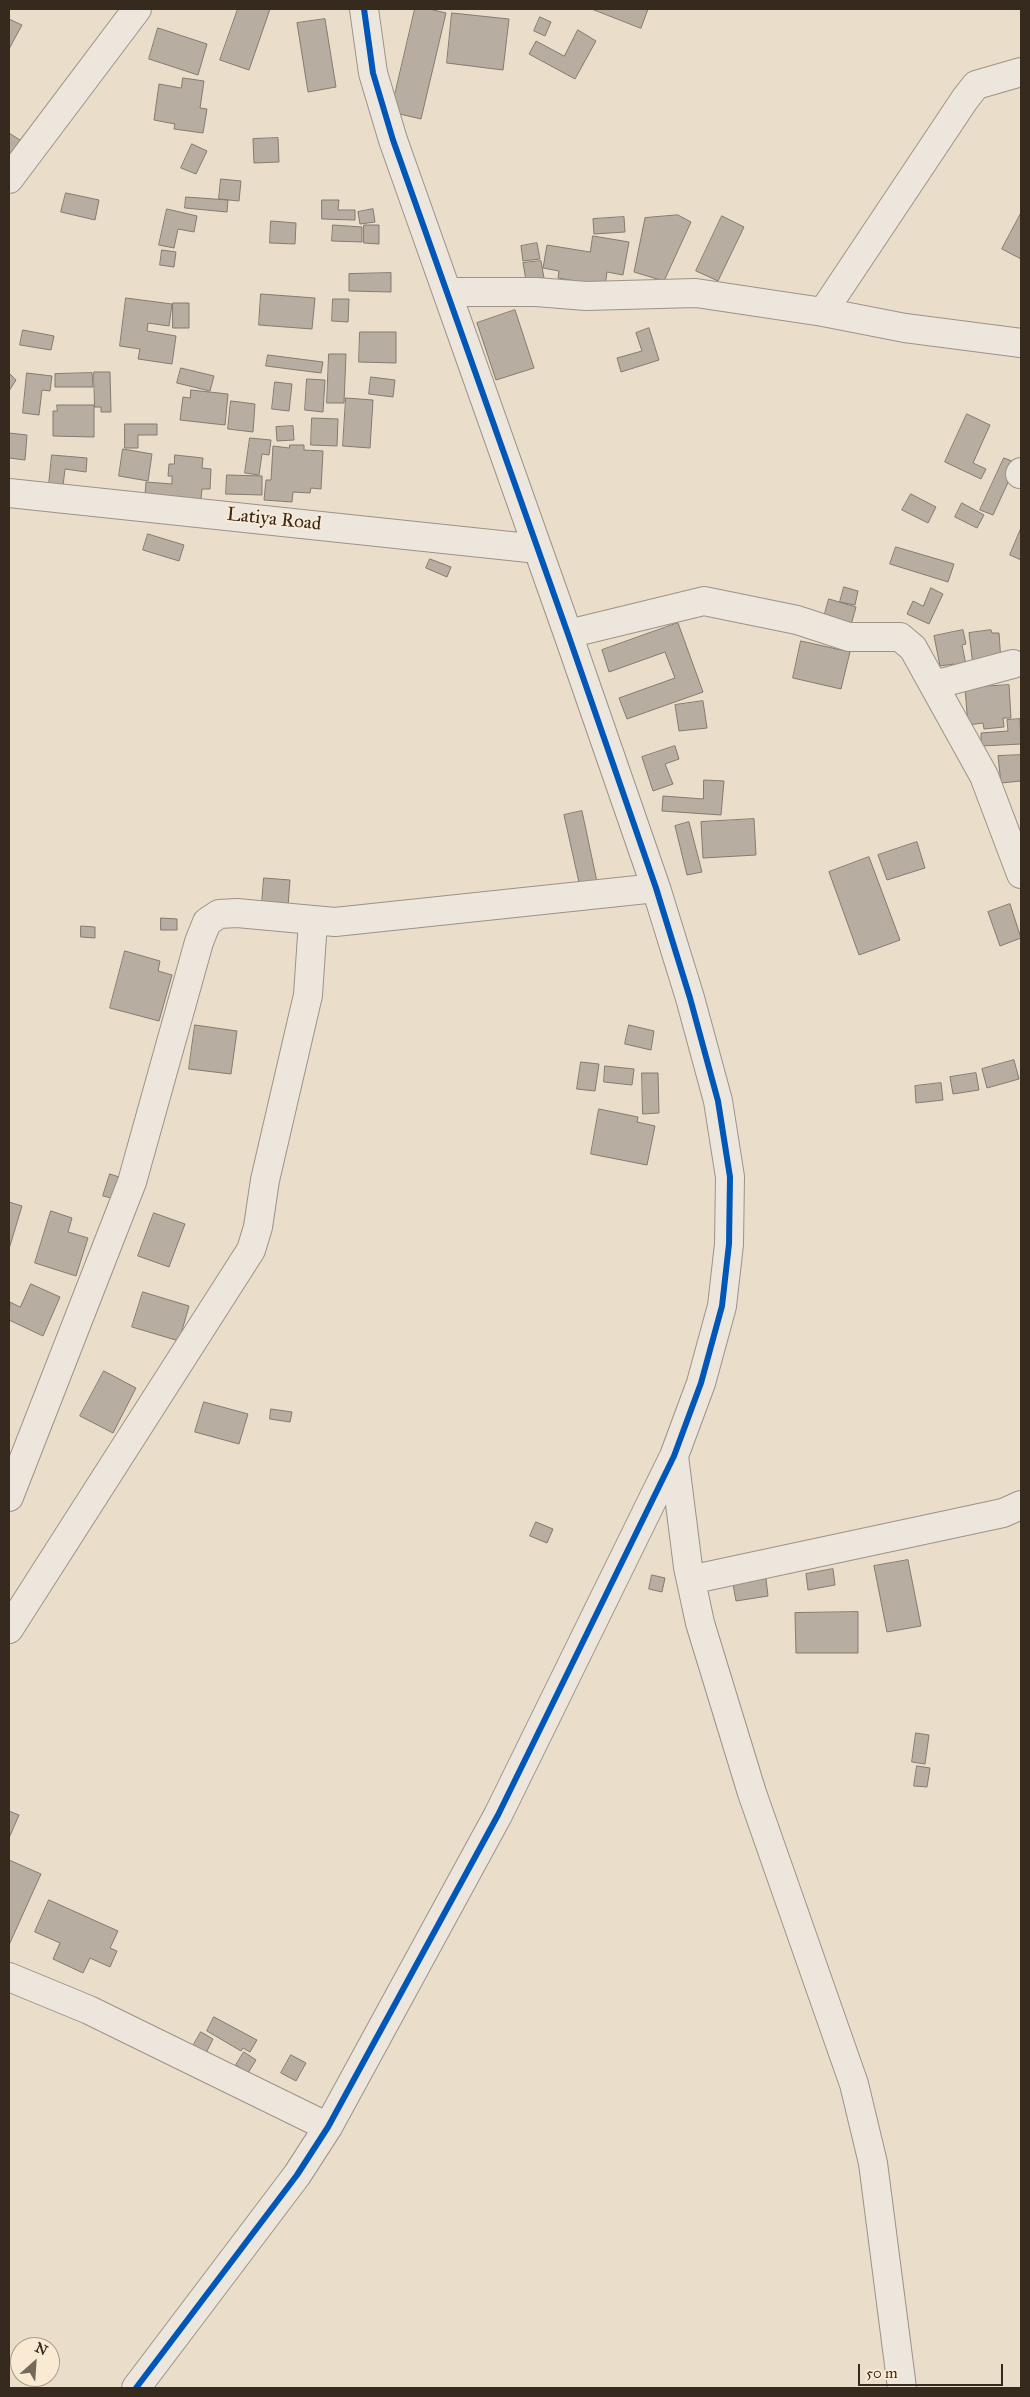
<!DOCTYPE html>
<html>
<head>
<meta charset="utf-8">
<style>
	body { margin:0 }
	#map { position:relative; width:1030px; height:2397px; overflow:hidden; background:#eaddca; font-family:"IM FELL Great Primer",serif }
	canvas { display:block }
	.frame { position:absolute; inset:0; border:10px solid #362a1e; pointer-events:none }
	.north { position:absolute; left:10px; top:2337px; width:50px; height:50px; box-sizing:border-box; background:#faead4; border:1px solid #ac9d8b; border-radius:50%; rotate:26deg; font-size:14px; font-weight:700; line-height:20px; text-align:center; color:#362a1e }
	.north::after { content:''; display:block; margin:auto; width:18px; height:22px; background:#75695a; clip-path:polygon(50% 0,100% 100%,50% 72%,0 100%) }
	.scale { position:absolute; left:858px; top:2364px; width:145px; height:22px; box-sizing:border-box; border:2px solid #362a1e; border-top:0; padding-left:6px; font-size:15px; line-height:18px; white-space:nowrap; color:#362a1e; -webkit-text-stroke:4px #faead4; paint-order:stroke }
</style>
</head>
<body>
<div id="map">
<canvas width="1030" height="2397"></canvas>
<div class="frame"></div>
<div class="north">N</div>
<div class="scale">50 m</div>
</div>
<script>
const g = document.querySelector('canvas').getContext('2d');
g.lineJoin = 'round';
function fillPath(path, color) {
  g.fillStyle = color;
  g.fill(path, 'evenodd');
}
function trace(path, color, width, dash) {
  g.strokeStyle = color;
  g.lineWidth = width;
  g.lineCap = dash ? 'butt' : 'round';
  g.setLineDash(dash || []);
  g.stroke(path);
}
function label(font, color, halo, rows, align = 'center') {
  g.font = font + ' "IM FELL Great Primer",serif';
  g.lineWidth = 4;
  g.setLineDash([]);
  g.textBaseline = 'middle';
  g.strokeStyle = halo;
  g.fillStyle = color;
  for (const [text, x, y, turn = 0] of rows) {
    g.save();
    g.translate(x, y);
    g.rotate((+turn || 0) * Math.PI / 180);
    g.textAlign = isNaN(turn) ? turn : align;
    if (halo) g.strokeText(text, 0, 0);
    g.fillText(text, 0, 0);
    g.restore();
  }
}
const building = new Path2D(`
	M238,9H270L249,70L220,60Z
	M415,9H429L446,13L421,119L391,112Z
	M592,9H648L641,28Z
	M452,13L509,19L503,70L447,63Z
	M540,17L551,22L545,36L534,31Z
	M9,19L22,25L9,49Z
	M325,19L336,87L308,92L297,23Z
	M158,28L207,44L198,75L149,59Z
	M578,30L596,41L575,79L529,54L536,41L564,56Z
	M183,78L204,81L200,108L207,109L203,133L174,129L175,124L154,120L159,84L181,88Z
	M9,133L20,140L9,157Z
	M278,138L279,162L254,163L253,139Z
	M192,144L207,151L196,174L181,168Z
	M221,179L241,181L239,201L219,199Z
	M66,193L99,200L95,220L61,212Z
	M186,197L228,200L227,212L185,208Z
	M322,200H339L338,210H355V220L322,219Z
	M167,209L197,216L194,232L178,229L174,248L159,245Z
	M373,209L375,222L360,224L358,212Z
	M1021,213V259L1002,249Z
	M678,215L691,222L664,281L634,272L645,218Z
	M722,216L744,227L718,281L696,271Z
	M624,217L625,232L594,234L593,219Z
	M271,221L296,223L295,244L270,243Z
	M333,225L362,227V242L332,241Z
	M364,225H379V244L364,243Z
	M593,236L629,242L623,275L607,272L605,286L558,278L559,271L543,268L547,245L590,252Z
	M537,243L540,259L523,261L521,246Z
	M162,250L176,252L174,267L160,265Z
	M541,261L544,278L526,280L523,263Z
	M391,273V292L349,291V274Z
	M261,294L315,298L312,329L259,325Z
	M126,298L172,304L169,326L148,323L147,331L176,336L172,364L138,359L140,349L120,346Z
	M333,299H349L348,322L332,321Z
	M173,303H189V328H173Z
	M515,310L534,368L496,380L477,323Z
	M649,328L659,360L621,372L617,358L642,351L636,333Z
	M23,330L54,336L51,350L20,345Z
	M360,332H396V363L359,362Z
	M329,354H346L344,403H327Z
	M268,355L323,362L321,373L266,366Z
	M181,368L214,376L210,391L177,383Z
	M94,372H110L111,412H101V407H95Z
	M9,373L16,380L9,391Z
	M27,373L52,376L50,391L42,390L39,415L23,413Z
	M92,373L93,387H55V374Z
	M371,377L395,380L393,397L369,394Z
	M307,379L325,380L323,412L305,410Z
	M275,382L292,384L289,411L272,409Z
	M191,390L228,394L225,425L180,420L183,397L190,398Z
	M346,398L373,400L370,448L343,446Z
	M231,401L255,404L253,432L228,429Z
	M57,405H94V437L53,436V411H57Z
	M967,414L990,425L973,463L986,469L981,479L945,462Z
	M312,418L338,419L337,446L311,445Z
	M125,424H157V435H138V448H125Z
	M293,426L294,440L277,441L276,427Z
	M9,433L27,435L25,460L9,458Z
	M250,438L271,440L269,455L262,454L259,475L245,473Z
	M290,445H304V450L323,451L321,489L311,488L310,493L293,492L292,502L264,500L266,480H271L273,446L289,448Z
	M123,449L152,454L148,481L119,476Z
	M52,455L87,458L86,472L65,469L63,486L49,485Z
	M175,455L203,458L202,468L211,469L210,489H202L201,499L145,495L146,482L172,484V476H168L169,464H174Z
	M1004,458L1017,463L993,515L980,510Z
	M227,475L262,476V495L226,494Z
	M911,494L936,507L928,523L902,510Z
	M962,503L984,515L977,528L955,517Z
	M1021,528V560L1010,555Z
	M148,534L184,545L179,561L143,550Z
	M896,547L954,564L948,582L890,564Z
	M430,559L451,567L447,577L426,568Z
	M844,587L858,591L855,605L840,602Z
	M931,588L943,594L929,624L907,614L913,601L923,606Z
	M829,599L856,607L851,625L824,617Z
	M678,623L703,692L627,719L619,698L675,678L665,652L609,672L602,650Z
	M963,630L966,644L962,645L966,665L955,668L954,664L940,666L934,636Z
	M991,630L992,633H999L1001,662L973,665L969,633Z
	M801,641L850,652L841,689L793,678Z
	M1009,685L1011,718H1003L1004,727L984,729L983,723L968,725L965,688Z
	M703,701L707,728L679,731L675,705Z
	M1020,719L1021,744L981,746V733L1008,731L1007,720Z
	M675,746L679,759L665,764L673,784L653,791L642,757Z
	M1021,755V781L1001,783L998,756Z
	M704,780L724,781L721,815L662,811L663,796L703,799Z
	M582,811L600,896L580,887L564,815Z
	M754,819L756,855L703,858L701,822Z
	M689,822L702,872L687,875L675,826Z
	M917,842L925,868L887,880L878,855Z
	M869,857L900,940L859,955L829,872Z
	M264,878L290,880L287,919L261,916Z
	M1010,904L1021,938L1000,946L988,912Z
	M161,918L177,919V930H161Z
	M81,926L95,927V938L81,937Z
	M125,951L160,961L158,971L172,975L159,1021L110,1008Z
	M195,1025L237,1031L231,1074L189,1069Z
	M629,1025L654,1031L651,1050L625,1044Z
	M1014,1060L1019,1079L987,1088L982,1069Z
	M581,1062L599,1064L595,1091L577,1089Z
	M605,1066L634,1069L632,1085L604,1082Z
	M642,1073H658L659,1113L643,1114Z
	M976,1073L979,1090L953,1094L950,1077Z
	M941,1083L943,1100L916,1103L915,1086Z
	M599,1109L638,1117L637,1122L655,1126L647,1165L591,1154Z
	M110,1174L122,1178L115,1199L103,1196Z
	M9,1202L22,1206L9,1249Z
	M51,1211L72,1218L68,1232L88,1238L76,1276L35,1263Z
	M154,1213L185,1224L169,1267L138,1256Z
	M31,1284L60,1297L43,1336L9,1320L10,1302L20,1307Z
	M143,1292L189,1306L179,1341L132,1327Z
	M104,1371L136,1388L113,1433L80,1416Z
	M204,1402L248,1414L239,1444L195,1432Z
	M271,1409L292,1412L290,1422L270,1419Z
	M536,1522L553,1529L547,1543L530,1536Z
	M908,1560L921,1626L887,1632L874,1566Z
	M833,1569L835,1585L808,1590L806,1574Z
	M652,1575L665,1578L662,1592L649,1589Z
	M766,1579L768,1596L736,1601L733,1584Z
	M858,1612V1653H796L795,1613Z
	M916,1733L929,1735L925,1764L912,1762Z
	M917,1766L930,1768L927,1787L914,1786Z
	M9,1811L19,1815L9,1838Z
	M9,1860L41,1874L9,1945Z
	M49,1900L118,1931L110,1948L117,1951L110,1967L90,1958L83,1973L53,1959L60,1943L35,1932Z
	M214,2017L257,2040L250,2052L243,2048L241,2051L207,2031Z
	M201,2032L213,2039L206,2053L193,2046Z
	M244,2052L256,2060L248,2073L236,2065Z
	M291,2055L306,2063L296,2081L281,2073Z`);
fillPath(building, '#b7ada0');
trace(building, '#837b70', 1);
const minor = new Path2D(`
	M9,179L137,9
	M447,292H536L586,296L696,293L823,312L905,328L1021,343
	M823,312L965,99L976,85L1021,72
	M1020,474L1021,472
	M9,493L538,549
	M568,634L704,601L797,620L849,637H900L913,648L984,776L1021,874
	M934,685L1013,664
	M674,1456L688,1567L700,1623L752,1793L854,2084L873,2163L902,2388
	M9,1497L132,1182L199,942L207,922L219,914L237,913L335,922L656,888
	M699,1578L1003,1513L1021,1505
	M9,1629L251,1250L258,1227L265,1180L308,995L313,921
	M9,1977L89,2010L328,2127
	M136,2388L297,2175L328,2127L498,1815L674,1456L701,1383L722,1306L729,1244L730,1177L718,1101L690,998L656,888L568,634L393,140L373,73L364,9`);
trace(minor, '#9c9387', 30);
trace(minor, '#ede6dd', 28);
trace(new Path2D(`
	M136,2388L297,2175L328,2127L498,1815L674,1456L701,1383L722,1306L729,1244L730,1177L718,1101L690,998L656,888L568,634L393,140L373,73L364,9`), '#0057b8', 6);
label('19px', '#362a1e', '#faead4', [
	["Latiya Road",274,520,6]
]);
</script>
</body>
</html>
